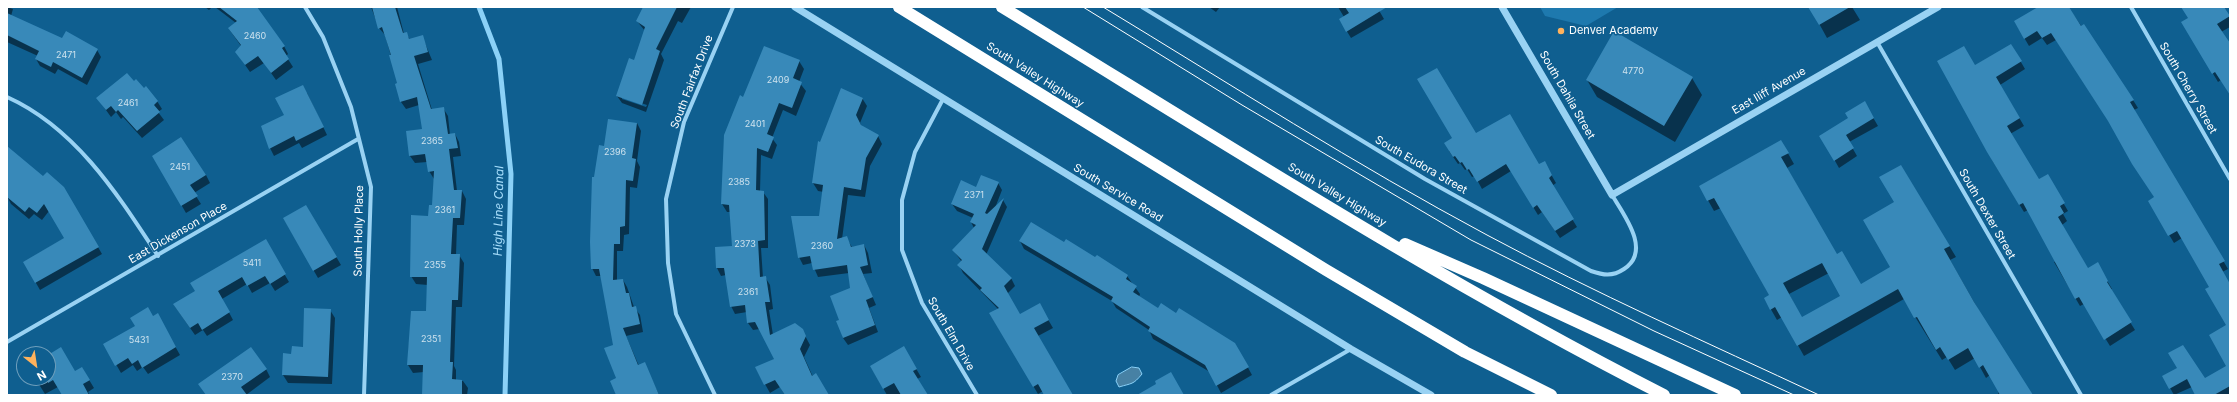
<!DOCTYPE html>
<html>
<head>
<meta charset="utf-8">
<style>
	body { margin:0 }
	#map { position:relative; width:2237px; height:402px; overflow:hidden; background:#0f5f90; font-family:Inter,sans-serif }
	canvas { display:block }
	.frame { position:absolute; inset:0; border:8px solid #fff; pointer-events:none }
	.north { position:absolute; left:16px; top:346px; width:40px; height:40px; box-sizing:border-box; background:#0f5f90; border:1px solid #6f9fbc; border-radius:50%; rotate:150deg; font-size:11px; font-weight:700; line-height:16px; text-align:center; color:#fff }
	.north::after { content:''; display:block; margin:auto; width:14px; height:18px; background:#ffb25c; clip-path:polygon(50% 0,100% 100%,50% 72%,0 100%) }
</style>
</head>
<body>
<div id="map">
<canvas width="2237" height="402"></canvas>
<div class="frame"></div>
<div class="north">N</div>
</div>
<script>
const g = document.querySelector('canvas').getContext('2d');
g.lineJoin = 'round';
function fillPath(path, color) {
  g.fillStyle = color;
  g.fill(path, 'evenodd');
}
function trace(path, color, width, dash) {
  g.strokeStyle = color;
  g.lineWidth = width;
  g.lineCap = dash ? 'butt' : 'round';
  g.setLineDash(dash || []);
  g.stroke(path);
}
function label(font, color, halo, rows, align = 'center') {
  g.font = font + ' Inter,sans-serif';
  g.lineWidth = 3;
  g.setLineDash([]);
  g.textBaseline = 'middle';
  g.strokeStyle = halo;
  g.fillStyle = color;
  for (const [text, x, y, turn = 0] of rows) {
    g.save();
    g.translate(x, y);
    g.rotate((+turn || 0) * Math.PI / 180);
    g.textAlign = isNaN(turn) ? turn : align;
    if (halo) g.strokeText(text, 0, 0);
    g.fillText(text, 0, 0);
    g.restore();
  }
}
fillPath(new Path2D(`
	M1540,7H1618L1586,26L1545,16Z`), '#1e79ae');
const water = new Path2D(`
	M1132,367L1139,368L1142,374C1133,385 1132,383 1119,387L1116,381L1118,375Z`);
fillPath(water, '#4781a4');
trace(water, '#8bd1f7', 1);
fillPath(new Path2D(`
	M7,7L13,9L11,16L63,40L97,50L101,57L87,85L58,69L55,74L40,66L36,59L38,56L7,42Z
	M205,7H212L209,10Z
	M215,7H255L284,46L288,54L286,56L293,67L276,80L264,63L250,72L236,52L241,46L229,29L236,23Z
	M371,7H397L404,34L406,33L410,40L422,36L432,60L418,64L432,110L443,108L448,116L450,135L455,134L459,142L461,156L453,157L457,191H462L466,199L464,225H457L456,255H459L464,263L462,307H456L454,366L456,370V381H463L468,388L467,395H423L424,372L413,373L408,365L409,343L427,312L428,285L416,284L411,276L433,206L434,179L429,171L427,162L415,163L410,156L407,132L423,130L419,105L406,109L401,102L396,85L399,84L385,35L379,28Z
	M644,7H691L682,23L678,21L661,54L664,60L646,112L622,103L617,96L635,61L645,31L637,21ZM622,97L647,105L646,107L622,99Z
	M1209,7H1220L1216,12Z
	M1338,7H1377L1384,19L1351,38L1340,20L1344,17Z
	M1810,7H1852L1860,20L1827,38Z
	M2040,7H2068L2133,100L2138,108L2134,110L2228,269L2222,272L2230,286V395H2196L2192,387L2174,395L2164,377L2204,380L2228,366L2227,325L2210,287L2182,238L2174,243L2149,201L2155,198L2112,126L2056,40L2047,45L2042,38L2029,46L2015,22Z
	M2183,7H2223L2230,19V27L2221,32L2230,45V94L2221,80L2218,82L2182,22L2189,19Z
	M2011,45L2025,69L2000,85L2024,126L2010,134L2038,180L2047,175L2068,211L2063,214L2067,221L2062,225L2088,269L2097,264L2112,289L2110,290L2135,330L2110,346L2084,304L2080,306L2054,262L2056,261L2028,210L2024,212L1992,160L1974,66Z
	M799,61L804,69L799,82L806,91L796,116L783,110L772,138L777,145L772,159L761,155L760,191L763,192L768,199V248H761L763,278L765,277L770,285L773,309L769,310L773,335L802,330L810,345L804,357L813,377L827,395H785L780,387L770,393L756,368L775,359L760,329L753,330L748,323L747,312L735,314L731,306L726,275L721,276L717,268L716,248L733,247L731,212H727L722,204L744,98Z
	M1692,78L1702,95L1675,142L1597,97L1587,80Z
	M307,93L327,135L302,148L299,143L274,156L270,148L285,115Z
	M862,98L867,106L860,123L862,127L878,136L882,144L870,166L865,197L848,195L842,239L846,238L852,247L864,245L868,253L872,273L863,274L876,305L869,308L878,332L848,345L843,338L840,320L851,288L849,273L818,277L812,263L803,265L799,257L820,217L824,192L818,191L813,183L821,143Z
	M98,99L157,101L162,109L158,112L164,120L142,138L123,117L121,119L116,112L111,117Z
	M1864,102L1878,126L1849,142L1857,156L1839,168L1821,136L1849,119Z
	M637,123L641,131L637,161L640,167L637,188L630,187L629,234L624,235L623,251H617V281L623,280L627,287L634,307L640,315L643,332L626,336L639,366L648,371L659,395H617L614,345L601,276H596L592,268L595,178L605,147Z
	M1476,135L1539,166L1544,162L1556,183L1552,186L1577,227L1560,238L1542,212L1538,215L1511,171L1482,189L1475,176L1472,177L1467,169L1465,170L1460,163L1458,164L1449,151Z
	M1781,141L1794,164L1787,168L1837,256L1861,285L1892,268L1895,202L1901,166L1956,257L1950,260L1986,323L2032,395H1998L1999,390L1990,375L1986,378L1975,358L1955,370L1947,357L1942,360L1904,299L1804,356L1782,317L1777,320L1765,299L1770,296L1721,208L1714,211L1700,186ZM1829,273L1842,296L1802,319L1789,294Z
	M7,148L43,178L63,187L102,254L40,290L24,262L65,238L49,211L42,220L34,214L29,219L11,204L7,196Z
	M153,156L206,175L210,183L194,193L201,204L186,213Z
	M998,183L1002,190L995,208L1003,200L1007,207L986,255L1011,278L1015,286L1007,294L1020,316L1039,304L1053,328L1038,336L1072,395H1045L1043,391L1038,394L990,314L998,309L963,273L959,265L962,262L953,250L974,228L971,222L973,218L957,211L952,204L977,188Z
	M306,206L341,265L318,278L284,219Z
	M265,241L289,282L275,291L270,283L252,293L247,284L222,299L233,320L207,336L203,330L195,335L174,305L196,292Z
	M1020,241L1064,243L1127,276L1140,294L1139,297L1158,309L1177,314L1235,344L1252,375L1221,393L1210,372L1153,339L1149,330L1116,308L1112,301L1024,249Z
	M330,310L335,318L332,384L288,383L283,375L284,354L292,355L304,348Z
	M157,314L180,355L148,374L143,367L137,371L133,365L121,373L105,345Z
	M904,348L921,377L917,379L926,395H887L871,367Z
	M48,356L75,372L82,368L94,388L88,392L90,395H63L58,387L45,394L35,378H48Z
	M266,369L270,377L246,395H206Z`), '#0007');
trace(new Path2D(`
	M479,7L499,59L511,174L505,395`), '#8bd1f7', 5);
fillPath(new Path2D(`
	M219,7H257L285,46L282,48L289,59L271,73L258,56L245,65L235,52L241,45L228,28L237,21Z
	M372,7H395L403,33L407,32L409,39L423,35L428,52L414,56L431,109L444,107L448,134L455,133L458,148L449,149L454,190H462L460,218H453L451,254H460L458,300H452L450,362H453L452,379L462,380V395H422L423,365H407L411,311H426L427,277H410L411,215L428,216L429,205H432L434,171L428,172L425,154L409,156L406,131L422,129L417,97L400,102L395,84L397,83L389,55H391L382,27L378,29Z
	M643,7H677L656,49L660,51L642,105L616,96L629,58L634,60L645,27L636,21Z
	M1345,7H1387L1346,32L1339,19L1349,13Z
	M1808,7H1850L1819,25Z
	M2038,7H2069L2081,26L2084,24L2134,100L2130,102L2225,261L2219,264L2230,284V386L2214,395H2195L2187,379L2169,389L2162,376L2177,368L2168,353L2183,345L2205,378L2226,366L2209,335L2226,325L2205,289L2209,287L2177,231L2168,236L2148,201L2154,197L2132,164L2108,121L2051,33L2042,38L2037,31L2024,39L2014,21Z
	M2181,7H2224L2230,16L2217,24L2230,43V95L2215,72L2212,74L2181,22L2188,18Z
	M7,13L62,38L66,31L98,49L82,78L53,62L51,67L35,59L39,51L7,35Z
	M1614,31L1693,77L1664,126L1586,80Z
	M2011,44L2022,61L1996,77L2020,118L2007,126L2039,179L2048,174L2065,203L2060,206L2064,213L2058,217L2088,268L2098,262L2108,281L2107,282L2132,322L2104,340L2079,297L2075,299L2023,203L2019,205L1987,152L1937,61L1964,46L1975,65Z
	M764,46L800,60L793,78L802,82L792,108L779,103L767,134L774,137L768,152L757,148L756,190L764,191L765,240L758,241L760,277L766,276L770,302H765L770,335L795,323L803,329L806,336L800,349L812,376L816,373L829,395H785L775,380L764,385L755,367L774,359L755,322L747,323L745,305L730,307L724,268H716L715,247L732,246L729,205L721,204L724,135L740,95L743,97Z
	M1437,68L1476,133L1510,114L1539,164L1545,161L1552,175L1549,178L1574,219L1555,231L1537,205L1533,208L1506,164L1477,182L1469,169L1467,170L1462,162L1460,163L1455,156L1453,157L1444,143L1452,138L1417,79Z
	M127,73L134,81L136,79L144,88L146,86L158,101L154,105L160,112L137,131L118,110L116,112L111,106L106,110L96,98Z
	M303,85L324,127L296,141L294,136L269,149L261,126L284,115L275,98Z
	M841,88L863,98L856,115L861,125L879,135L866,158L861,190L844,187L837,239L847,236L851,247L864,244L868,265L860,267L873,297L866,300L875,325L843,338L836,321L839,320L830,296L850,288L847,265L813,270L810,256L798,258L791,216H819L823,185L812,183L818,141L820,142Z
	M1865,101L1874,118L1846,135L1854,148L1834,161L1819,136L1848,118L1845,113Z
	M608,119L637,123L632,158L636,159L633,181L626,180L625,226L620,227V244H614L613,280L623,279L626,293H629L632,307L636,306L640,324L623,328L638,365L645,362L659,395H616L610,381L616,378L604,348L613,345L599,269H591L590,242L592,177H594L599,145L604,146Z
	M181,137L206,175L190,185L198,196L181,206L152,156Z
	M1781,140L1789,153L1781,157L1837,254L1842,251L1861,284L1890,267L1863,220L1894,202L1879,177L1901,165L1950,246L1944,249L1974,302L2033,395H2000L1983,365L1979,368L1968,348L1948,360L1940,347L1936,350L1917,317L1914,318L1898,289L1797,346L1775,307L1770,310L1764,298L1769,295L1714,198L1707,201L1699,186ZM1822,263L1840,296L1802,317L1783,283Z
	M7,146L43,176L47,172L64,187L99,247L35,283L23,262L64,238L44,204L37,213L29,207L25,212L7,197Z
	M981,175L999,182L985,213L987,214L1004,198L982,249L1012,278L1004,286L1020,314L1040,303L1049,320L1034,328L1073,395H1044L1038,384L1033,387L989,313L999,308L980,290L982,288L957,265L962,260L952,250L976,225L970,222L974,214L951,204L961,180L976,187Z
	M306,205L337,257L313,271L283,218Z
	M1031,222L1064,242L1066,239L1095,257L1097,255L1128,275L1126,279L1137,286L1133,292L1158,308L1161,303L1176,313L1179,308L1235,343L1249,367L1216,386L1205,365L1148,331L1150,327L1111,301L1113,297L1019,241Z
	M266,239L286,274L270,284L265,276L247,286L242,277L218,291L230,312L202,330L198,323L190,328L173,304L195,291L190,283Z
	M148,307L153,316L158,313L176,347L142,368L138,360L132,364L128,358L115,366L103,344L135,326L130,318Z
	M304,308L331,309L328,377L282,375L283,353L291,354L292,346L303,347Z
	M904,346L917,369L913,371L928,395H901L894,383L883,389L870,366Z
	M61,347L75,371L82,367L90,380L83,384L89,395H62L53,380L48,383V355Z
	M251,347L267,369L241,387L247,395H206L198,384Z
	M1171,372L1184,395H1137L1156,384L1155,381Z`), '#3889b9');
trace(new Path2D(`
	M305,7L323,37L351,107L371,187L364,395
	M1142,7L1425,179L1591,271C1603,275 1612,277 1624,269C1652,251 1624,215 1612,195
	M2131,7L2230,179
	M1877,42L2081,395
	M7,97C76,128 118,195 158,256
	M943,99L915,152L902,200V250L922,303L977,395
	M7,342L358,139
	M715,395L676,314L668,263L666,199L684,122L733,7
	M1271,395L1351,349`), '#99d2f3', 4);
trace(new Path2D(`
	M795,7L1351,349L1431,395
	M1502,7L1612,195L1938,7`), '#99d2f3', 7);
trace(new Path2D(`
	M899,7L1326,270L1465,352L1551,395
	M1002,7C1220,140 1436,279 1664,395
	M1405,244L1483,278L1735,395`), '#fff', 12);
trace(new Path2D(`
	M1083,7L1242,105L1471,240L1654,331L1794,395
	M1103,7C1230,84 1356,165 1487,235C1595,293 1708,343 1819,395`), '#fff', 1);
for (const [x, y, r, color] of [
	[1561,31,4,"#ffb25c"]
]) {
  const dot = new Path2D();
  dot.arc(x, y, r, 0, 2 * Math.PI);
  g.fillStyle = color;
  g.fill(dot);
  trace(dot, '#0f5f90', 1.5);
}
label('9px', '#cde2ee', null, [
	["2460",255,36],
	["2471",66,55],
	["4770",1633,71],
	["2409",778,80],
	["2461",128,103],
	["2401",755,124],
	["2365",432,141],
	["2396",615,152],
	["2451",180,167],
	["2385",739,182],
	["2371",974,195],
	["2361",445,210],
	["2373",745,244],
	["2360",822,246],
	["5411",252,263],
	["2355",435,265],
	["2361",748,292],
	["2351",431,339],
	["5431",139,340],
	["2370",232,377]
]);
label('11px', '#fff', '#0f5f90', [
	["Denver Academy",1569,31]
], 'left');
label('11px', '#fff', '#0f5f90', [
	["South Valley Highway",1035,75,32],
	["South Fairfax Drive",692,82,-69],
	["South Cherry Street",2188,88,60],
	["East Iliff Avenue",1769,91,-30],
	["South Dahlia Street",1567,95,60],
	["South Eudora Street",1421,165,30],
	["South Service Road",1118,193,31],
	["South Valley Highway",1337,195,31],
	["South Dexter Street",1987,214,60],
	["South Holly Place",359,231,-89],
	["East Dickenson Place",178,233,-30],
	["South Elm Drive",951,334,60]
]);
label('italic 12px', '#a5dcfa', '#0f5f90', [
	["High Line Canal",499,211,-89]
]);
</script>
</body>
</html>
